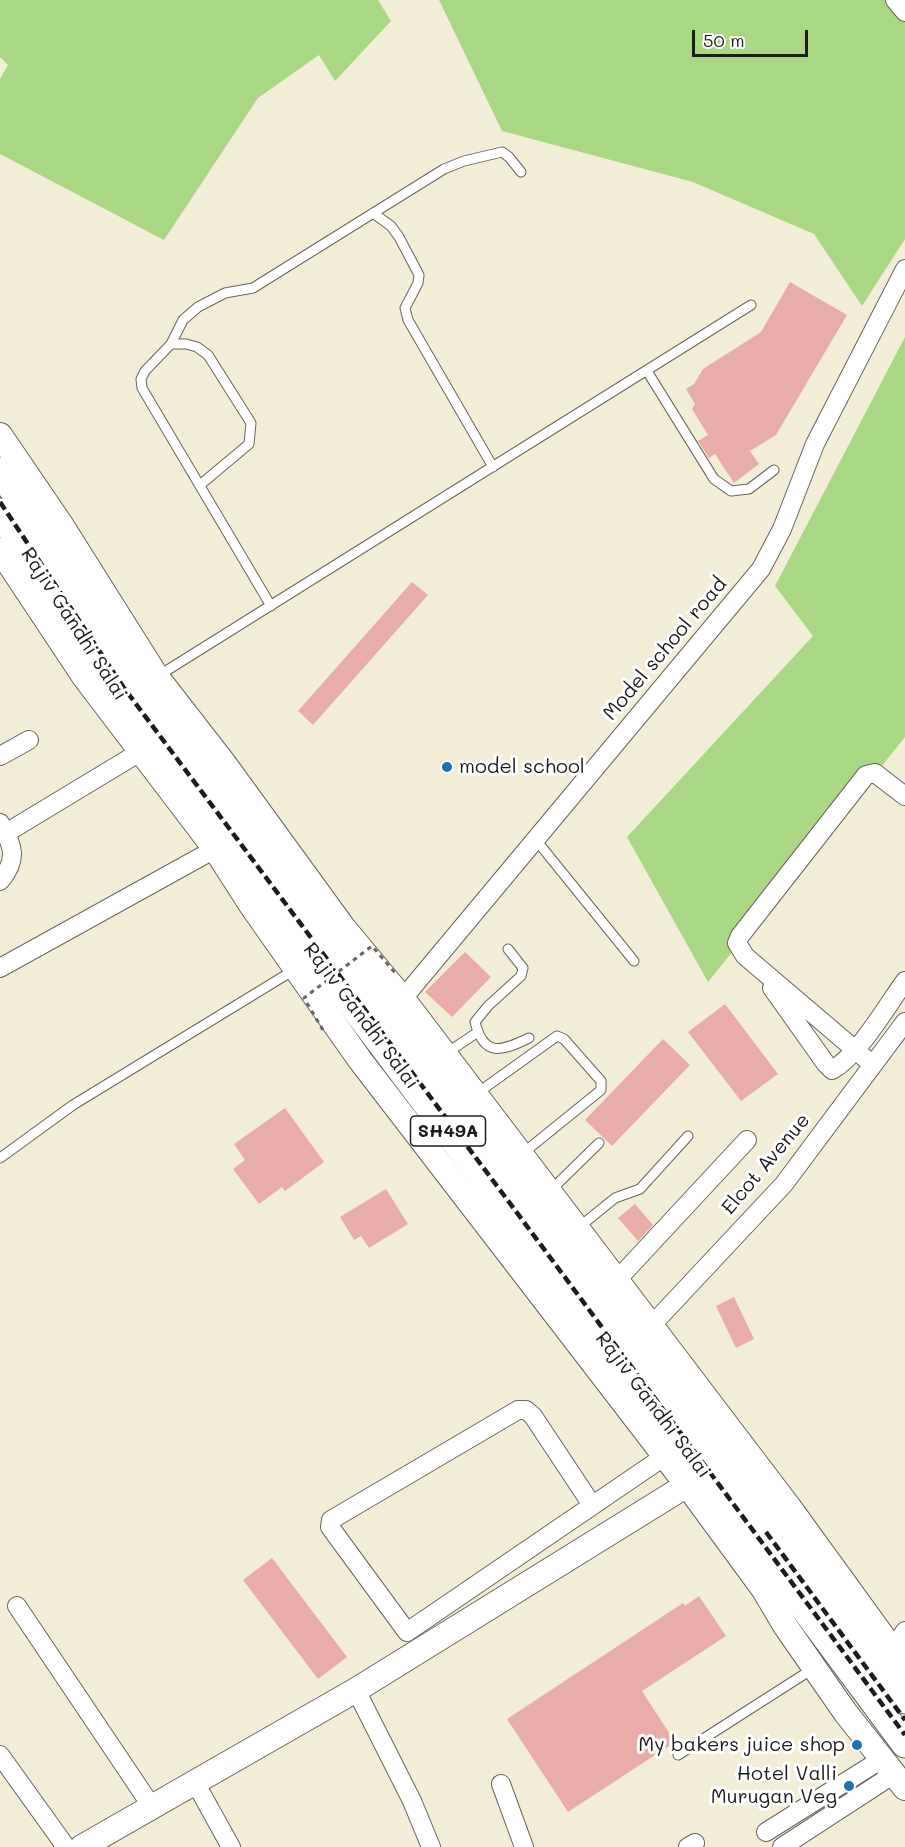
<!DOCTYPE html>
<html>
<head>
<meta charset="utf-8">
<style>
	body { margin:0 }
	#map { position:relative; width:905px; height:1847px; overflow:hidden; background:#f2edd7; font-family:Mali,sans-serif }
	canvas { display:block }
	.scale { position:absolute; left:692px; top:30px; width:116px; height:27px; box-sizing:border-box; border:3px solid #1c1c1c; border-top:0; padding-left:8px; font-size:18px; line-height:21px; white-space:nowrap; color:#1c1c1c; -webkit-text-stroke:4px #fff; paint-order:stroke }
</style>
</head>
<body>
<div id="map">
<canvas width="905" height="1847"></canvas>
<div class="scale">50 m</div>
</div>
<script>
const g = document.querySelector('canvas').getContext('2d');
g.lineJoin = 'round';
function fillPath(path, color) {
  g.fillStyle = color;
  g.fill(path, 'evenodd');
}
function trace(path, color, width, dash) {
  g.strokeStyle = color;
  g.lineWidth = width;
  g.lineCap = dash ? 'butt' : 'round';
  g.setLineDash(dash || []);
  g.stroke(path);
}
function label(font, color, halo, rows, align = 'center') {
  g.font = font + ' Mali,sans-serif';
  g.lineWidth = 6;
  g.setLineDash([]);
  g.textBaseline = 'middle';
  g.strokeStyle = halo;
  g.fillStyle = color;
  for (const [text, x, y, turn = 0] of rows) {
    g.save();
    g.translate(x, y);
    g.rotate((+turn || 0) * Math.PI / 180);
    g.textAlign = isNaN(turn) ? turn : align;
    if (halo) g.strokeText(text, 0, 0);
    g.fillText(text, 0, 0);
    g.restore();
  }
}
fillPath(new Path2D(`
	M0,0H378L391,21L335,81L319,55L258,98L164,240L0,154V79L8,65L0,57Z
	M439,0H885L905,21V239L862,306L814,234L693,182L502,131Z
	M905,337V737L708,982L627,837L813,636L775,586Z`), '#aad784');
fillPath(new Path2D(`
	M790,282L847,315L776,435L750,451L759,464L734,483L715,454L709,458L698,441L708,435L692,409L695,404L686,389L694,384L703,369L761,332Z
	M412,582L428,595L313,725L298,711Z
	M465,952L491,977L452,1017L425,992Z
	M725,1004L778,1074L741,1101L688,1032Z
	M663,1039L690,1065L612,1146L585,1120Z
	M285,1108L324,1162L285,1191L282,1187L259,1204L233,1169L245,1160L234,1144Z
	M386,1189L408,1224L369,1248L361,1236L354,1240L340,1217Z
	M635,1204L653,1225L638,1241L618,1218Z
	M734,1297L754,1339L736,1348L716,1306Z
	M272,1558L347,1657L318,1679L243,1580Z
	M699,1596L726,1636L642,1691L675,1742L568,1812L507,1719L683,1603L685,1606Z`), '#e9ada7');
const lane = new Path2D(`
	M373,213L391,226L399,237L419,275L418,283L405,308L408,320L493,467
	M171,344H186L197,347L208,355L251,423L249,444L200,485
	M647,371L714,479L731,491L749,489L774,470
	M271,606L142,388L141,379L145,371L171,344L183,320L198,307L225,293L253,288L444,169L464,161L502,152L509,157L521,172
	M158,676L751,305
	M536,840L634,961
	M508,949L523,968L521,976L488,1006L475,1022C484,1058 502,1051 529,1038
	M445,1054L478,1032
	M476,1094L557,1036L564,1039L601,1081V1090L522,1154
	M0,1158L73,1105L294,970
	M550,1191L599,1143
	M578,1228L615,1198L640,1189L688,1136
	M678,1755L814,1668`);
const street = new Path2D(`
	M895,0L905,12
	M0,756L29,740
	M6,833L140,752
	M0,881C18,860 14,846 0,823
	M0,968L224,844
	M772,988L826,1064L832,1070C859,1055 886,1007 905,981
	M395,1008L761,569L782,529L815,444L905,269
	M873,1065L745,956L737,943L740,936L866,775L875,773L905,796
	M616,1281L747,1140
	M651,1326L784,1184L905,1022
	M592,1505L533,1416L526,1410H518L331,1520L330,1527L407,1632L665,1456
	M17,1606L152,1807
	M886,1659L905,1631
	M356,1690L412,1801L431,1847
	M0,1755L66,1847
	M201,1778L196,1784L231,1847
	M501,1784L524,1847
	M766,1832L882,1759
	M688,1847L695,1843
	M782,1847L894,1774`);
const secondary = new Path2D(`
	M0,435L60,523L157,677L223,762L343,927L403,999L789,1507L905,1667
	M0,550L85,678L215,849L251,905L360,1060L687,1485L764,1590L786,1627L845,1712L905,1788
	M82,1847L356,1690L687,1485`);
const primary = new Path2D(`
	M0,471L145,685L905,1700
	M0,512L123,700L706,1476L905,1744`);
trace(lane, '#67655d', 11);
trace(street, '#67655d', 20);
trace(secondary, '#67655d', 26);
trace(primary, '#67655d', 29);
trace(lane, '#fff', 9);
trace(street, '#fff', 18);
trace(secondary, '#fff', 24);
trace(primary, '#fff', 27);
trace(new Path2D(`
	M0,502L124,688L506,1198L905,1735
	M766,1532L905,1720`), '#1c1c1c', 4.5, [9, 4.5]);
trace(new Path2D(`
	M323,1030L304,998L372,946L396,974`), '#67655d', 3, [4.5, 4.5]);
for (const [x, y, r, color] of [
	[447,767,6,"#1f6fb2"],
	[857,1745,6,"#1f6fb2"],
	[849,1786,6,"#1f6fb2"]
]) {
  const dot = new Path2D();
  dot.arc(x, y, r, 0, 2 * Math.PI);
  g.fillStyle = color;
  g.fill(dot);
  trace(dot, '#fff', 2);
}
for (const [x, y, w] of [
	[448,1131,75]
]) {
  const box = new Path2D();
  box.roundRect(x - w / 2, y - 15, w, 30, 4.5);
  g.fillStyle = '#fff';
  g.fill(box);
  trace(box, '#1c1c1c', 1.5);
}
label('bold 18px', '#1c1c1c', null, [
	["SH49A",448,1131]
]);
label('20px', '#1c1c1c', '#fff', [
	["Rajiv Gandhi Salai",74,624,57],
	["Model school road",665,649,-50],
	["Rajiv Gandhi Salai",361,1016,53],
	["Elcot Avenue",766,1164,-50],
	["Rajiv Gandhi Salai",653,1405,53]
]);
label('20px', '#1c1c1c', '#fff', [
	["model school",459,767,"left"],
	["My bakers juice shop",845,1745],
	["Hotel Valli",837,1774],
	["Murugan Veg",837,1797]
], 'right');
</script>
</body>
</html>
